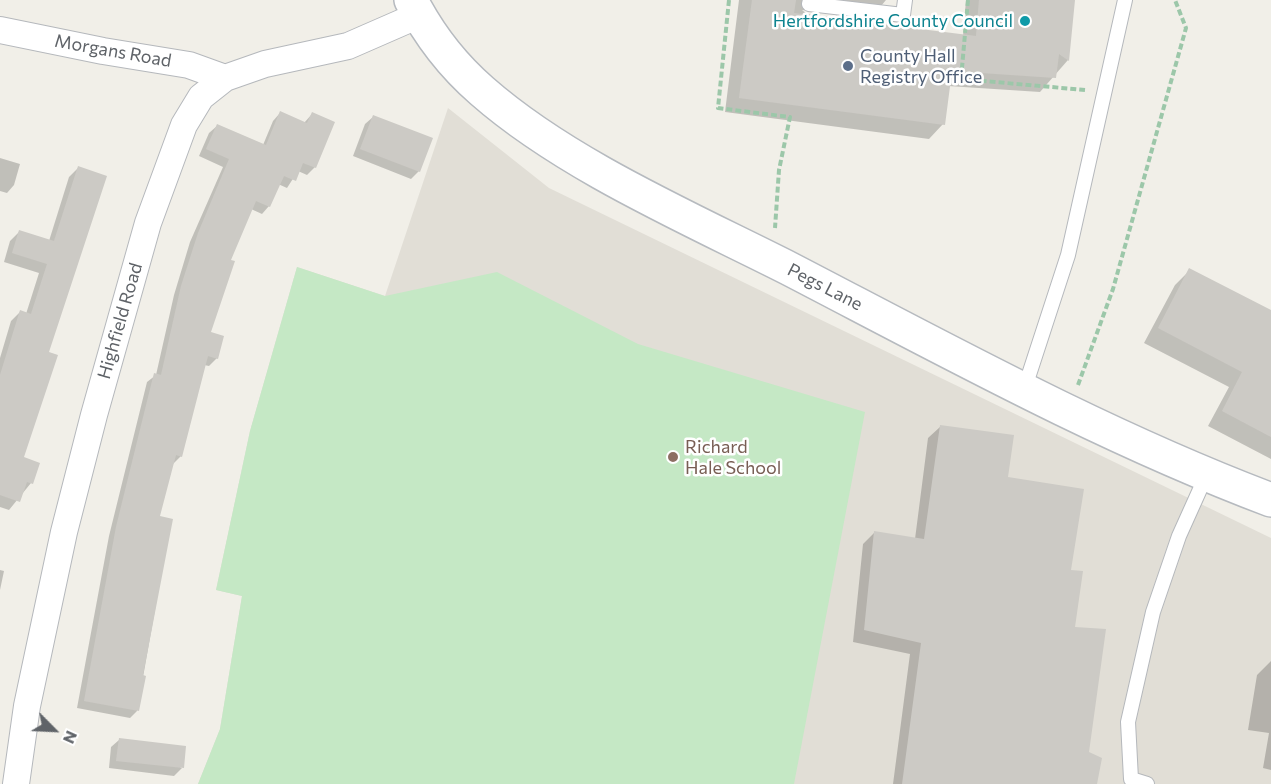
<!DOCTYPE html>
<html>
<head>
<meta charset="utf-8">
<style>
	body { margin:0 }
	#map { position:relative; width:1271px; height:784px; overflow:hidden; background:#f1efe8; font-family:Commissioner,sans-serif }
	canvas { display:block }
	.north { position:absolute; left:24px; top:700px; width:60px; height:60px; -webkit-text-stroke:4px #fff; paint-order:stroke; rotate:114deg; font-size:16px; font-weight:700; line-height:24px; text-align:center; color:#5f6368 }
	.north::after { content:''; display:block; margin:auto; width:21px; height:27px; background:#5f6368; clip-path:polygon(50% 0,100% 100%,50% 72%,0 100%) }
</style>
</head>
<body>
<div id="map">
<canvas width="1271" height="784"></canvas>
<div class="north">N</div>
</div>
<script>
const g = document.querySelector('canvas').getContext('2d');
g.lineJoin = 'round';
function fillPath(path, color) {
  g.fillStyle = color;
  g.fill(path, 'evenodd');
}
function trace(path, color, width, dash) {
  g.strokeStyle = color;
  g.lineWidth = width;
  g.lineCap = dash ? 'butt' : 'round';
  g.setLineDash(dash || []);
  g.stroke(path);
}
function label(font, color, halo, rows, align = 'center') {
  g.font = font + ' Commissioner,sans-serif';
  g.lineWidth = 5;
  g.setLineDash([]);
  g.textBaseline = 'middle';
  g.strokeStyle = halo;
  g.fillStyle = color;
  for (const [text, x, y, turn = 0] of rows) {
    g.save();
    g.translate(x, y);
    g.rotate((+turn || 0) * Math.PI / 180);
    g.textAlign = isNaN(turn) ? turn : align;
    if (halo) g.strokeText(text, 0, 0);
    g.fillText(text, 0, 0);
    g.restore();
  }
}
fillPath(new Path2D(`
	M448,108L549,188L1271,538V784H198L220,729L242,596L216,590L250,431L297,267L385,296Z`), '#e1ded6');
fillPath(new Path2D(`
	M297,267L385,296L497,272L638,344L865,412L794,784H198L220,729L242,596L216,590L250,431Z`), '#c5e8c5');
fillPath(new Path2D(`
	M739,0H886L871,18L802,10L807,14L963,36L966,0H1074L1068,60L1040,92L948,86L943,124L929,139L725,112Z
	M280,113L304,123L312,114L315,167L307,175L298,171L287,188L278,184L269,206L262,214L251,209L229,261L209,333L217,358L209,366L204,365L181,456L173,464L159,517L171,520L137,711L130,718L77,708L109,536L147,382L156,375L174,295L190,242L223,167L199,156L209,133L217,126L263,145L273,121Z
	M373,117L419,171L411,179L353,156L365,124Z
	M0,158L20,164L14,185L7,193L0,191Z
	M78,168L47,353L22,457L31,483L9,510L0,507V358L11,321L20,312L26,314L39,273L4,262L10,241L19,232L49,241L69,177Z
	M1190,270L1271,312V459L1208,426L1229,387L1144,343L1175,285Z
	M940,427L1006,479L1070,571L1073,628L1087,753L1096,784H893L910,654L853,642L863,544L874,533L915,539L928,438Z
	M0,570L4,571L0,590Z
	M1271,661V770L1263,768L1269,733L1248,730L1257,675Z
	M119,740L182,768L174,776L109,768L111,747Z`), '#0003');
fillPath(new Path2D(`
	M752,0H796L794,13L976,36L979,0H1075L1069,61L1059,54L1056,78L952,71L945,125L739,98Z
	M280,111L307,123L312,112L335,122L316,168L303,163L296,181L284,176L270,207L256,201L231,260L235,261L211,332L224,336L218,359L208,356L182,457L176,455L160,516L173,519L143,675L146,676L139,711L84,701L116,527L154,373L161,375L181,286L198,233L229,159L206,149L217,124L266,145Z
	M373,115L433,138L420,172L360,149Z
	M78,166L107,176L49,352L58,355L24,457L40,463L33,484L27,482L20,502L0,495V375L20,310L31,314L47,264L12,253L19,230L54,241Z
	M1189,268L1271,310V437L1222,411L1242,372L1158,328Z
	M940,425L1014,435L1008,477L1084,489L1071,570L1083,571L1075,627L1106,629L1089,752L1102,758L1097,784H902L921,643L864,630L874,531L924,539Z
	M119,738L186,746L184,768L116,761Z`), '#cccac5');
const service = new Path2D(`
	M810,0L809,4L903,15L905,0
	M1024,390L1068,255L1125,0
	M1147,784L1131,779L1128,722L1153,612L1179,536L1206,476`);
const minor = new Path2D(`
	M0,30L103,51L189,65L225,78
	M16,784L27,706L64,532L94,415L148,223L184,125L201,97L225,78L265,64L348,46L419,15`);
const secondary = new Path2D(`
	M411,0C429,35 452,65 482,91C565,164 689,218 788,268C946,350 1104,437 1271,500`);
trace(service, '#b5b8bc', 16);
trace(minor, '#b5b8bc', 28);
trace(secondary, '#b6babf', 36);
trace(new Path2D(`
	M729,0L718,108L790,117L779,170L775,228
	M968,0L961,79L1085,90
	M1078,385L1113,289L1186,28L1175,0`), '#9cc7a9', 4, [6, 3]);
trace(service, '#fff', 14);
trace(minor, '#fff', 26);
trace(secondary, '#fff', 33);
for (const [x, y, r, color] of [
	[1025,21,6,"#0f9aa8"],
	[848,66,6,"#5c6f8a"],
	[673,457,6,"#8d6e63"]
]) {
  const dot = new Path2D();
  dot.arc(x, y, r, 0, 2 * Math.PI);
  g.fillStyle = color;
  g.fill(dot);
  trace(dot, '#fff', 2);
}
label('18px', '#0d838f', '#fff', [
	["Hertfordshire County Council",1013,21]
], 'right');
label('18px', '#5f6368', '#fff', [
	["Morgans Road",113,51,10],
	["Pegs Lane",825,287,27],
	["Highfield Road",120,321,-74]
]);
label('18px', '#4e5e75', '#fff', [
	["County Hall",860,56],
	["Registry Office",860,77]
], 'left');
label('18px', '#785e54', '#fff', [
	["Richard",685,447],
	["Hale School",685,468]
], 'left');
</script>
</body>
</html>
